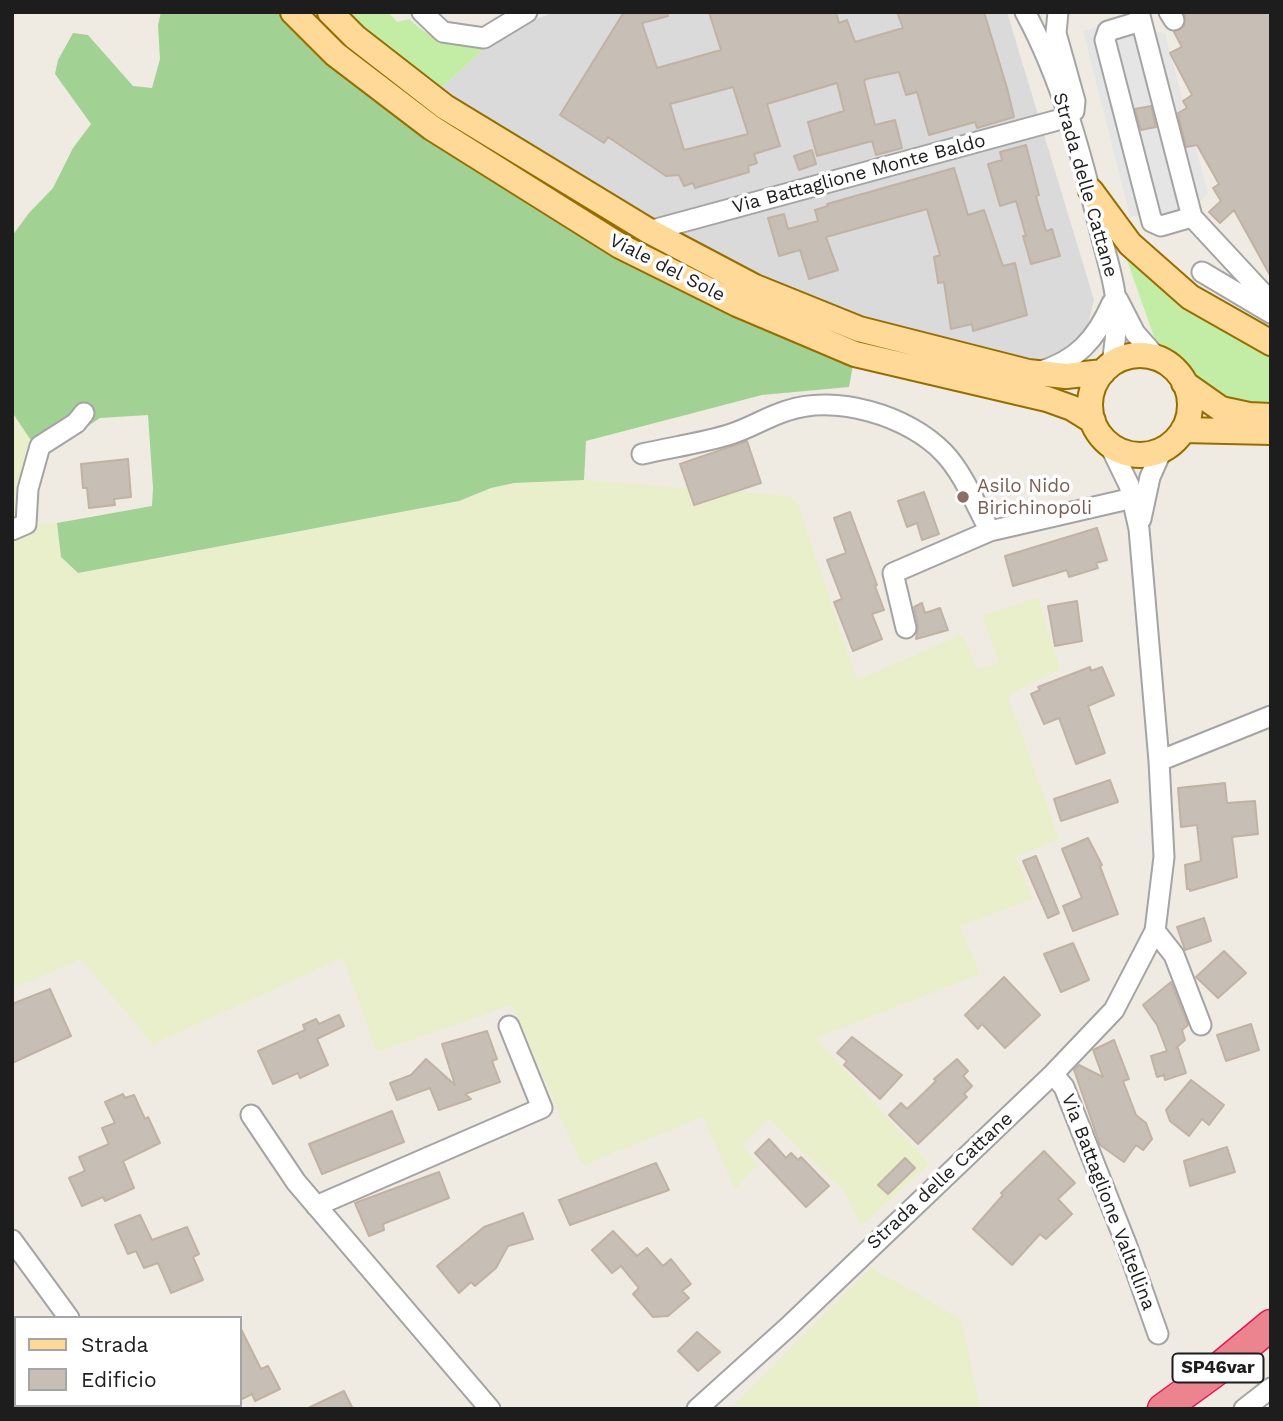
<!DOCTYPE html>
<html>
<head>
<meta charset="utf-8">
<style>
	body { margin:0 }
	#map { position:relative; width:1283px; height:1421px; overflow:hidden; background:#efebe2; font-family:"Work Sans",sans-serif }
	canvas { display:block }
	.frame { position:absolute; inset:0; border:14px solid #1d1d1d; pointer-events:none }
	.legend { position:absolute; left:14px; top:1316px; width:228px; height:91px; box-sizing:border-box; background:#fff; border:2px solid #a5a5a5; margin:0; padding:9px 12px; list-style:none; font-size:21px; color:#1d1d1d }
	.legend li { display:flex; align-items:center; gap:14px; height:35px }
	.legend b { width:35px; border:2px solid #a5a5a5 }
</style>
</head>
<body>
<div id="map">
<canvas width="1283" height="1421"></canvas>
<div class="frame"></div>
<ul class="legend">
<li><b style="height:9px;background:#ffd997"></b>Strada</li>
<li><b style="height:19px;background:#c7beb5"></b>Edificio</li>
</ul>
</div>
<script>
const g = document.querySelector('canvas').getContext('2d');
g.lineJoin = 'round';
function fillPath(path, color) {
  g.fillStyle = color;
  g.fill(path, 'evenodd');
}
function trace(path, color, width, dash) {
  g.strokeStyle = color;
  g.lineWidth = width;
  g.lineCap = dash ? 'butt' : 'round';
  g.setLineDash(dash || []);
  g.stroke(path);
}
function label(font, color, halo, rows, align = 'center') {
  g.font = font + ' "Work Sans",sans-serif';
  g.lineWidth = 7;
  g.setLineDash([]);
  g.textBaseline = 'middle';
  g.strokeStyle = halo;
  g.fillStyle = color;
  for (const [text, x, y, turn = 0] of rows) {
    g.save();
    g.translate(x, y);
    g.rotate((+turn || 0) * Math.PI / 180);
    g.textAlign = isNaN(turn) ? turn : align;
    if (halo) g.strokeText(text, 0, 0);
    g.fillText(text, 0, 0);
    g.restore();
  }
}
fillPath(new Path2D(`
	M555,12H1007L1094,300L1084,340L1048,364L965,352L753,280L440,89L488,45L534,20Z`), '#dbdada');
fillPath(new Path2D(`
	M12,412L30,439L40,446L26,524L57,523L61,557L78,573L459,501L491,488L514,483L584,480L790,496L797,501L857,680L963,634L977,670L999,662L982,616L1038,597L1060,669L1008,696L1059,839L1016,857L1033,899L960,926L980,974L816,1038L929,1164L861,1226L844,1191L768,1119L743,1146L757,1166L735,1189L703,1117L582,1166L512,1005L377,1052L343,958L153,1044L81,960L12,988Z
	M871,1268L931,1301L962,1321L980,1409H730Z`), '#eaefcb');
fillPath(new Path2D(`
	M343,12H388L397,22L409,19C436,43 453,46 488,45L440,89Z
	M1123,249L1271,353V406L1212,398L1159,351Z`), '#c3eda4');
fillPath(new Path2D(`
	M161,12H293L335,54L620,246L855,354L849,387L762,395L586,441L584,480L514,483L491,488L459,501L78,573L61,557L57,523L152,506L153,488L148,415L100,418L67,440L30,439L12,412V236L29,213L53,188L73,148L91,124L55,74L58,60L73,33L88,35L133,86L152,88L160,59L158,25Z`), '#a2d194');
fillPath(new Path2D(`
	M1108,24L1165,33L1208,194L1190,210L1160,216H1130L1083,31Z`), '#e5e5e5');
const building = new Path2D(`
	M624,12H667L668,16L642,23L657,68L721,50L709,12H836L839,23L847,20L855,42L903,28L897,12H984L1007,88L1014,117L977,128L975,122L929,135L917,92L906,95L899,72L866,79L864,81L875,125L895,120L902,148L876,155L872,141L817,156L808,122L844,111L837,83L767,104L780,146L754,154L757,163L748,166L749,172L695,188L693,183L684,186L679,175L666,176L608,137L604,143L560,115ZM733,87L748,134L684,150L670,104Z
	M1189,12H1271V277L1234,210L1220,223L1209,212L1221,201L1213,188L1219,184L1197,145L1186,147L1178,113L1187,108L1183,101L1192,95L1170,53L1182,47L1174,32L1184,26L1185,14Z
	M1151,106L1156,127L1141,130L1135,109Z
	M1026,145L1039,195L1036,196L1046,231L1052,229L1060,256L1031,264L1023,236H1026L1016,201L1000,206L988,164L1002,160L1000,152Z
	M812,150L816,164L799,170L794,156Z
	M954,168L968,215L984,210L1003,266L1015,263L1027,315L973,331L972,324L951,329L944,282L938,283L937,275L934,257L940,255L927,209L826,237L838,270L809,279L800,250L779,256L768,218L784,214L788,229L818,221L815,210L828,206L827,204Z
	M747,441L761,483L694,505L680,464Z
	M128,459L131,497L114,499L115,505L89,508L87,488H83L81,464Z
	M924,492L939,534L922,540L917,523L907,527L898,501Z
	M850,512L877,585L875,586L884,610L872,614L882,639L853,651L834,602L842,599L827,560L846,553L834,518Z
	M1097,528L1107,560L1096,563L1098,568L1069,577L1067,570L1013,586L1005,556Z
	M1077,601L1082,641L1055,646L1048,606Z
	M922,603L925,613L940,608L948,630L916,639L918,626L914,607Z
	M1090,667L1091,671L1102,667L1114,695L1088,706L1105,753L1076,764L1059,718L1044,724L1031,694L1040,690L1038,687Z
	M1110,780L1118,802L1061,821L1054,799Z
	M1225,783L1227,803L1255,801L1258,834L1232,837L1237,877L1190,891V889H1187L1185,865L1201,861L1197,825L1181,827L1178,788Z
	M1088,838L1102,865L1100,866L1118,914L1073,931L1063,906L1082,898L1062,849Z
	M1036,856L1059,913L1048,918L1023,861Z
	M1204,918L1211,941L1185,950L1177,927Z
	M1073,943L1089,980L1061,992L1044,954Z
	M1224,951L1246,973L1218,998L1196,977Z
	M1004,977L1040,1015L1005,1048L982,1024L978,1029L965,1015Z
	M1171,982L1188,1025L1182,1030L1185,1040L1176,1048H1178L1186,1073L1165,1080L1164,1075L1157,1077L1151,1056L1167,1051L1157,1025L1143,1005Z
	M50,989L71,1036L12,1063V1004Z
	M339,1015L344,1026L317,1039L328,1065L300,1078L298,1073L273,1084L258,1051L305,1030L303,1025L316,1019L319,1024Z
	M1251,1024L1259,1050L1226,1061L1217,1035Z
	M487,1031L497,1059L492,1061L500,1082L465,1094L471,1099L439,1110L430,1088L397,1100L390,1083L411,1075L426,1059L455,1085L442,1044Z
	M852,1037L902,1075L880,1099L844,1065L847,1061L837,1053Z
	M1114,1040L1129,1079L1123,1081L1136,1115L1146,1123L1152,1139L1143,1150L1136,1145L1124,1162L1100,1145L1074,1070L1079,1065L1103,1077L1093,1050Z
	M957,1059L968,1071L963,1076L972,1086L964,1094L967,1097L918,1144L889,1115L901,1103L907,1109L936,1081L934,1079Z
	M1191,1080L1224,1105L1209,1125L1202,1119L1189,1136L1170,1121L1166,1110Z
	M123,1094L125,1098L134,1095L145,1119L148,1117L160,1143L123,1161L134,1188L105,1201L103,1197L82,1206L69,1178L85,1171L79,1157L109,1144L102,1128L115,1123L105,1102Z
	M392,1111L404,1142L322,1174L309,1144Z
	M769,1139L786,1158L791,1153L798,1160L801,1157L829,1186L806,1207L755,1153Z
	M1227,1147L1235,1172L1190,1186L1184,1161Z
	M1044,1151L1075,1183L1058,1199L1072,1214L1046,1239L1040,1234L1012,1265L973,1229L1003,1195L1001,1193Z
	M905,1158L915,1168L888,1194L878,1185Z
	M656,1163L669,1190L570,1225L559,1200Z
	M439,1172L449,1198L383,1224L384,1230L369,1236L355,1203Z
	M523,1213L533,1239L508,1246L496,1268L475,1286L471,1282L459,1293L437,1266L484,1227Z
	M140,1215L152,1240L187,1227L199,1254L193,1257L203,1280L171,1293L158,1263L144,1268L136,1251L128,1254L115,1225Z
	M613,1231L637,1256L647,1248L663,1266L671,1259L691,1284L682,1291L689,1298L668,1316L653,1317L633,1294L639,1288L621,1266L612,1273L592,1250Z
	M240,1327L261,1369L268,1366L280,1389L255,1401L252,1394L240,1400Z
	M697,1332L720,1352L698,1371L678,1351Z
	M344,1391L353,1409H306Z`);
fillPath(building, '#c7beb5');
trace(building, '#c1b2a3', 2);
const minor = new Path2D(`
	M422,12L443,32L484,38L527,12
	M1025,12C1062,80 1082,157 1100,231C1105,252 1112,273 1115,294C1119,317 1115,342 1112,364
	M1058,12L1056,33L1075,101L1074,111
	M1139,12L1192,217L1271,302
	M1169,12L1174,20
	M1141,21L1108,31L1105,40L1152,222L1161,226L1192,217
	M649,231L1069,117
	M1202,272L1271,313
	M1118,300L1135,333L1158,359
	M1038,372C1077,361 1096,339 1112,303
	M642,454C672,447 703,443 731,434C750,428 767,417 786,411C835,394 908,415 944,453C964,474 976,506 990,531
	M1141,519L1150,477L1162,450
	M12,530L26,524L28,489L40,446L76,423L84,413
	M906,628L893,573L990,531L1133,498
	M1159,761L1271,716
	M1155,931L1174,955L1201,1025
	M1053,1074L1064,1087L1127,1246L1158,1334
	M251,1115L296,1182L490,1409
	M316,1206L542,1108L509,1026
	M12,1240L69,1318
	M132,1405L135,1409
	M697,1409L788,1327L1053,1074L1114,1010L1155,931L1164,857L1159,761L1139,529L1129,485L1109,444
	M1244,1409L1271,1388`);
const major = new Path2D(`
	M293,12L335,54L432,128L620,246L737,304L855,354L1047,399L1072,408L1093,421
	M330,12L355,37L445,107L649,231L755,287L859,329L1028,372L1066,376L1103,372
	M1091,191L1130,244L1190,297L1271,343
	M1090 405a50 50 0 1 1 100 0a50 50 0 1 1-100 0Z
	M1184,383L1221,409L1249,415L1271,416
	M1183,430L1271,432`);
const highway = new Path2D(`
	M1163,1409L1218,1369L1271,1325`);
trace(minor, '#a4a4a4', 23);
trace(major, '#966e00', 28);
trace(highway, '#e31851', 33);
trace(minor, '#fff', 19);
trace(major, '#ffd997', 24);
trace(highway, '#ec8490', 30);
for (const [x, y, r, color] of [
	[963,497,7,"#8d6e63"]
]) {
  const dot = new Path2D();
  dot.arc(x, y, r, 0, 2 * Math.PI);
  g.fillStyle = color;
  g.fill(dot);
  trace(dot, '#fff', 2.5);
}
for (const [x, y, w] of [
	[1218,1368,91]
]) {
  const box = new Path2D();
  box.roundRect(x - w / 2, y - 14.5, w, 29, 5);
  g.fillStyle = '#fff';
  g.fill(box);
  trace(box, '#1d1d1d', 2);
}
label('bold 18px', '#1d1d1d', null, [
	["SP46var",1218,1368]
]);
label('19px', '#1d1d1d', '#fff', [
	["Via Battaglione Monte Baldo",859,174,-15],
	["Strada delle Cattane",1085,185,74],
	["Viale del Sole",667,268,27],
	["Strada delle Cattane",940,1181,-43],
	["Via Battaglione Valtellina",1108,1202,69]
]);
label('19px', '#785e54', '#fff', [
	["Asilo Nido",977,486],
	["Birichinopoli",977,508]
], 'left');
</script>
</body>
</html>
